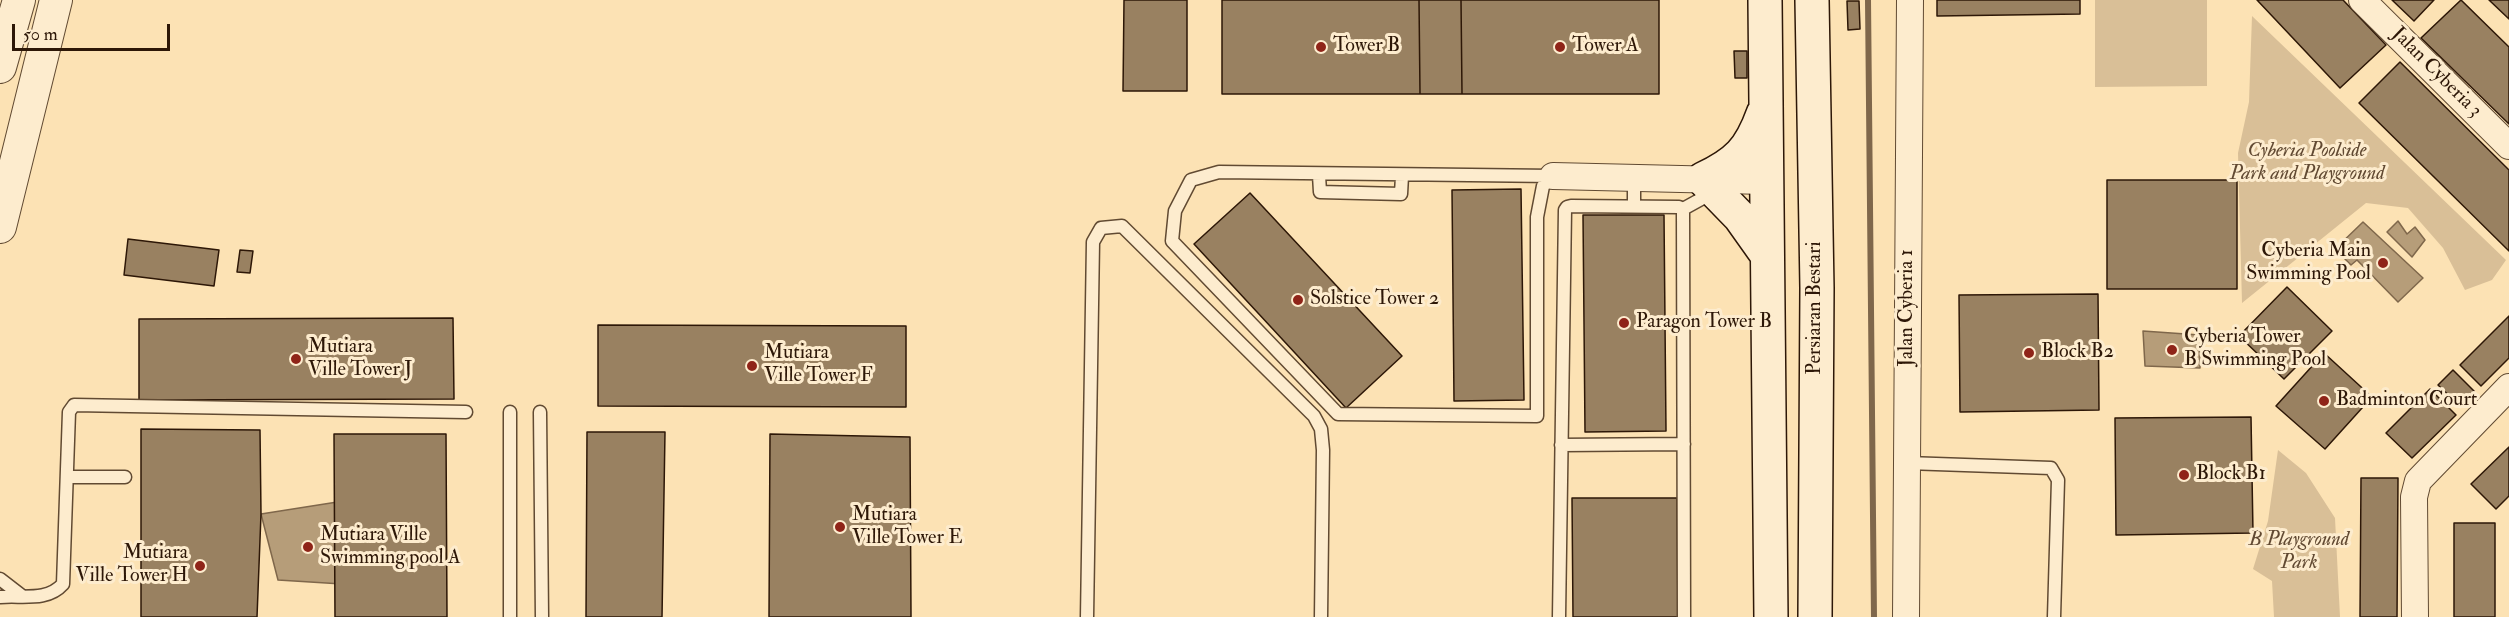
<!DOCTYPE html>
<html>
<head>
<meta charset="utf-8">
<style>
	body { margin:0 }
	#map { position:relative; width:2509px; height:617px; overflow:hidden; background:#fce2b4; font-family:"IM FELL Double Pica",serif }
	canvas { display:block }
	.scale { position:absolute; left:12px; top:24px; width:158px; height:27px; box-sizing:border-box; border:3px solid #2d1707; border-top:0; padding-left:8px; font-size:18px; line-height:21px; white-space:nowrap; color:#2d1707; -webkit-text-stroke:4px #fdecce; paint-order:stroke }
</style>
</head>
<body>
<div id="map">
<canvas width="2509" height="617"></canvas>
<div class="scale">50 m</div>
</div>
<script>
const g = document.querySelector('canvas').getContext('2d');
g.lineJoin = 'round';
function fillPath(path, color) {
  g.fillStyle = color;
  g.fill(path, 'evenodd');
}
function trace(path, color, width, dash) {
  g.strokeStyle = color;
  g.lineWidth = width;
  g.lineCap = dash ? 'butt' : 'round';
  g.setLineDash(dash || []);
  g.stroke(path);
}
function label(font, color, halo, rows, align = 'center') {
  g.font = font + ' "IM FELL Double Pica",serif';
  g.lineWidth = 6;
  g.setLineDash([]);
  g.textBaseline = 'middle';
  g.strokeStyle = halo;
  g.fillStyle = color;
  for (const [text, x, y, turn = 0] of rows) {
    g.save();
    g.translate(x, y);
    g.rotate((+turn || 0) * Math.PI / 180);
    g.textAlign = isNaN(turn) ? turn : align;
    if (halo) g.strokeText(text, 0, 0);
    g.fillText(text, 0, 0);
    g.restore();
  }
}
fillPath(new Path2D(`
	M2095,0H2207V86L2095,87Z
	M2252,16L2506,260L2492,280L2465,290L2443,248L2408,208L2366,203L2242,303L2238,153L2249,102Z
	M2278,450L2306,473L2335,518L2340,617H2274L2272,581L2253,569L2268,521Z`), '#d9bf97');
const water = new Path2D(`
	M2398,221L2407,234L2415,227L2425,240L2412,257L2387,232Z
	M2363,222L2423,278L2398,302L2357,260L2351,265L2335,249Z
	M2143,331L2200,335V368L2145,366Z
	M350,500L342,584L278,580L261,514Z`);
fillPath(water, '#b69d79');
trace(water, '#7f674b', 1.5);
trace(new Path2D(`
	M1868,0L1874,617`), '#7f674b', 6);
const building = new Path2D(`
	M1124,0H1187V91H1123Z
	M1222,0H1419L1420,94H1222Z
	M1419,0H1461L1462,94H1420Z
	M1461,0H1659V94H1462Z
	M1937,0H2080V14L1937,16Z
	M2257,0H2343L2386,45L2340,88Z
	M2392,0H2434L2414,21Z
	M2461,0L2509,47V124L2421,38Z
	M2489,0H2509V19Z
	M1847,1H1859L1860,29L1848,30Z
	M1734,51H1747V78H1735Z
	M2400,62L2509,170V251L2359,103Z
	M2107,180H2237V289H2107Z
	M1521,189L1524,400L1454,401L1452,190Z
	M1250,193L1402,356L1346,408L1194,244Z
	M1583,215H1664L1666,431L1585,432Z
	M128,239L219,250L214,286L124,275Z
	M240,250L253,251L250,273L237,272Z
	M2287,287L2332,331L2284,379L2239,336Z
	M2098,294L2099,410L1960,412L1959,295Z
	M2509,316V358L2481,386L2460,365Z
	M453,318L454,399L139,400V319Z
	M598,325L906,326V407L598,406Z
	M2324,353L2372,397L2325,449L2276,406Z
	M2453,370L2474,391L2459,405L2438,385Z
	M2430,389L2456,415L2412,458L2386,433Z
	M2251,417L2253,533L2116,535L2115,418Z
	M141,429L260,430L261,514L257,617H141Z
	M587,432H665L662,617H586Z
	M334,434H446L447,617H335Z
	M770,434L910,437L911,617H769Z
	M2509,447V496L2496,509L2471,484Z
	M2361,478H2398L2397,617H2360Z
	M1572,498H1677L1678,617H1573Z
	M2454,523H2495V617H2454Z`);
fillPath(building, '#998161');
trace(building, '#2d1707', 1.5);
const service = new Path2D(`
	M1219,172L1553,176L1543,186L1537,217V416L1338,414L1172,241L1175,211L1191,180Z
	M1319,175L1320,192L1401,194L1402,176
	M1634,178V206
	M1683,209L1684,617
	M510,412V617
	M540,412L542,617
	M1561,445L1684,444
	M1907,463L2051,468L2058,480L2054,617
	M67,477H125
	M0,579L22,596
	M0,597C22,595 47,602 63,584L69,412L74,405L466,412
	M1087,617L1093,242L1101,228L1122,226L1314,416L1321,429L1323,450L1321,617
	M1559,617L1565,210L1567,207L1571,206L1679,207L1683,209L1712,193`);
const minor = new Path2D(`
	M2362,0L2509,146
	M1553,176L1766,181
	M1906,617L1910,0
	M2415,617L2414,497L2418,481L2509,387`);
const tertiary = new Path2D(`
	M0,67L19,0
	M0,227L56,0`);
const secondary = new Path2D(`
	M1765,0L1771,617
	M1812,0L1817,288L1815,617
	M1763,114C1750,150 1737,163 1703,179L1740,217L1767,255`);
trace(service, '#614a32', 15);
trace(minor, '#614a32', 28);
trace(tertiary, '#614a32', 34);
trace(secondary, '#2d1707', 36);
trace(service, '#fdecce', 12);
trace(minor, '#fdecce', 26);
trace(tertiary, '#fdecce', 32);
trace(secondary, '#fdecce', 33);
for (const [x, y, r, color] of [
	[1321,47,6,"#8f2418"],
	[1560,47,6,"#8f2418"],
	[2383,263,6,"#8f2418"],
	[1298,300,6,"#8f2418"],
	[1624,323,6,"#8f2418"],
	[2172,350,6,"#8f2418"],
	[2029,353,6,"#8f2418"],
	[296,359,6,"#8f2418"],
	[752,366,6,"#8f2418"],
	[2324,401,6,"#8f2418"],
	[2184,475,6,"#8f2418"],
	[840,527,6,"#8f2418"],
	[308,547,6,"#8f2418"],
	[200,566,6,"#8f2418"]
]) {
  const dot = new Path2D();
  dot.arc(x, y, r, 0, 2 * Math.PI);
  g.fillStyle = color;
  g.fill(dot);
  trace(dot, '#fdecce', 2);
}
label('20px', '#2d1707', '#fdecce', [
	["Tower B",1333,47],
	["Tower A",1572,47],
	["Cyberia Main",2371,252,"right"],
	["Swimming Pool",2371,275,"right"],
	["Solstice Tower 2",1310,300],
	["Paragon Tower B",1636,323],
	["Cyberia Tower",2184,338],
	["B Swimming Pool",2184,361],
	["Mutiara",308,348],
	["Ville Tower J",308,371],
	["Block B2",2041,353],
	["Mutiara",764,354],
	["Ville Tower F",764,377],
	["Badminton Court",2336,401],
	["Block B1",2196,475],
	["Mutiara",852,516],
	["Ville Tower E",852,539],
	["Mutiara Ville",320,536],
	["Swimming pool A",320,559],
	["Mutiara",188,554,"right"],
	["Ville Tower H",188,577,"right"]
], 'left');
label('20px', '#2d1707', '#fdecce', [
	["Jalan Cyberia 3",2436,73,45],
	["Persiaran Bestari",1816,308,-90],
	["Jalan Cyberia 1",1908,308,-90]
]);
label('italic 20px', '#614932', '#fdecce', [
	["Cyberia Poolside",2307,152],
	["Park and Playground",2307,175],
	["B Playground",2299,541],
	["Park",2299,564]
]);
</script>
</body>
</html>
